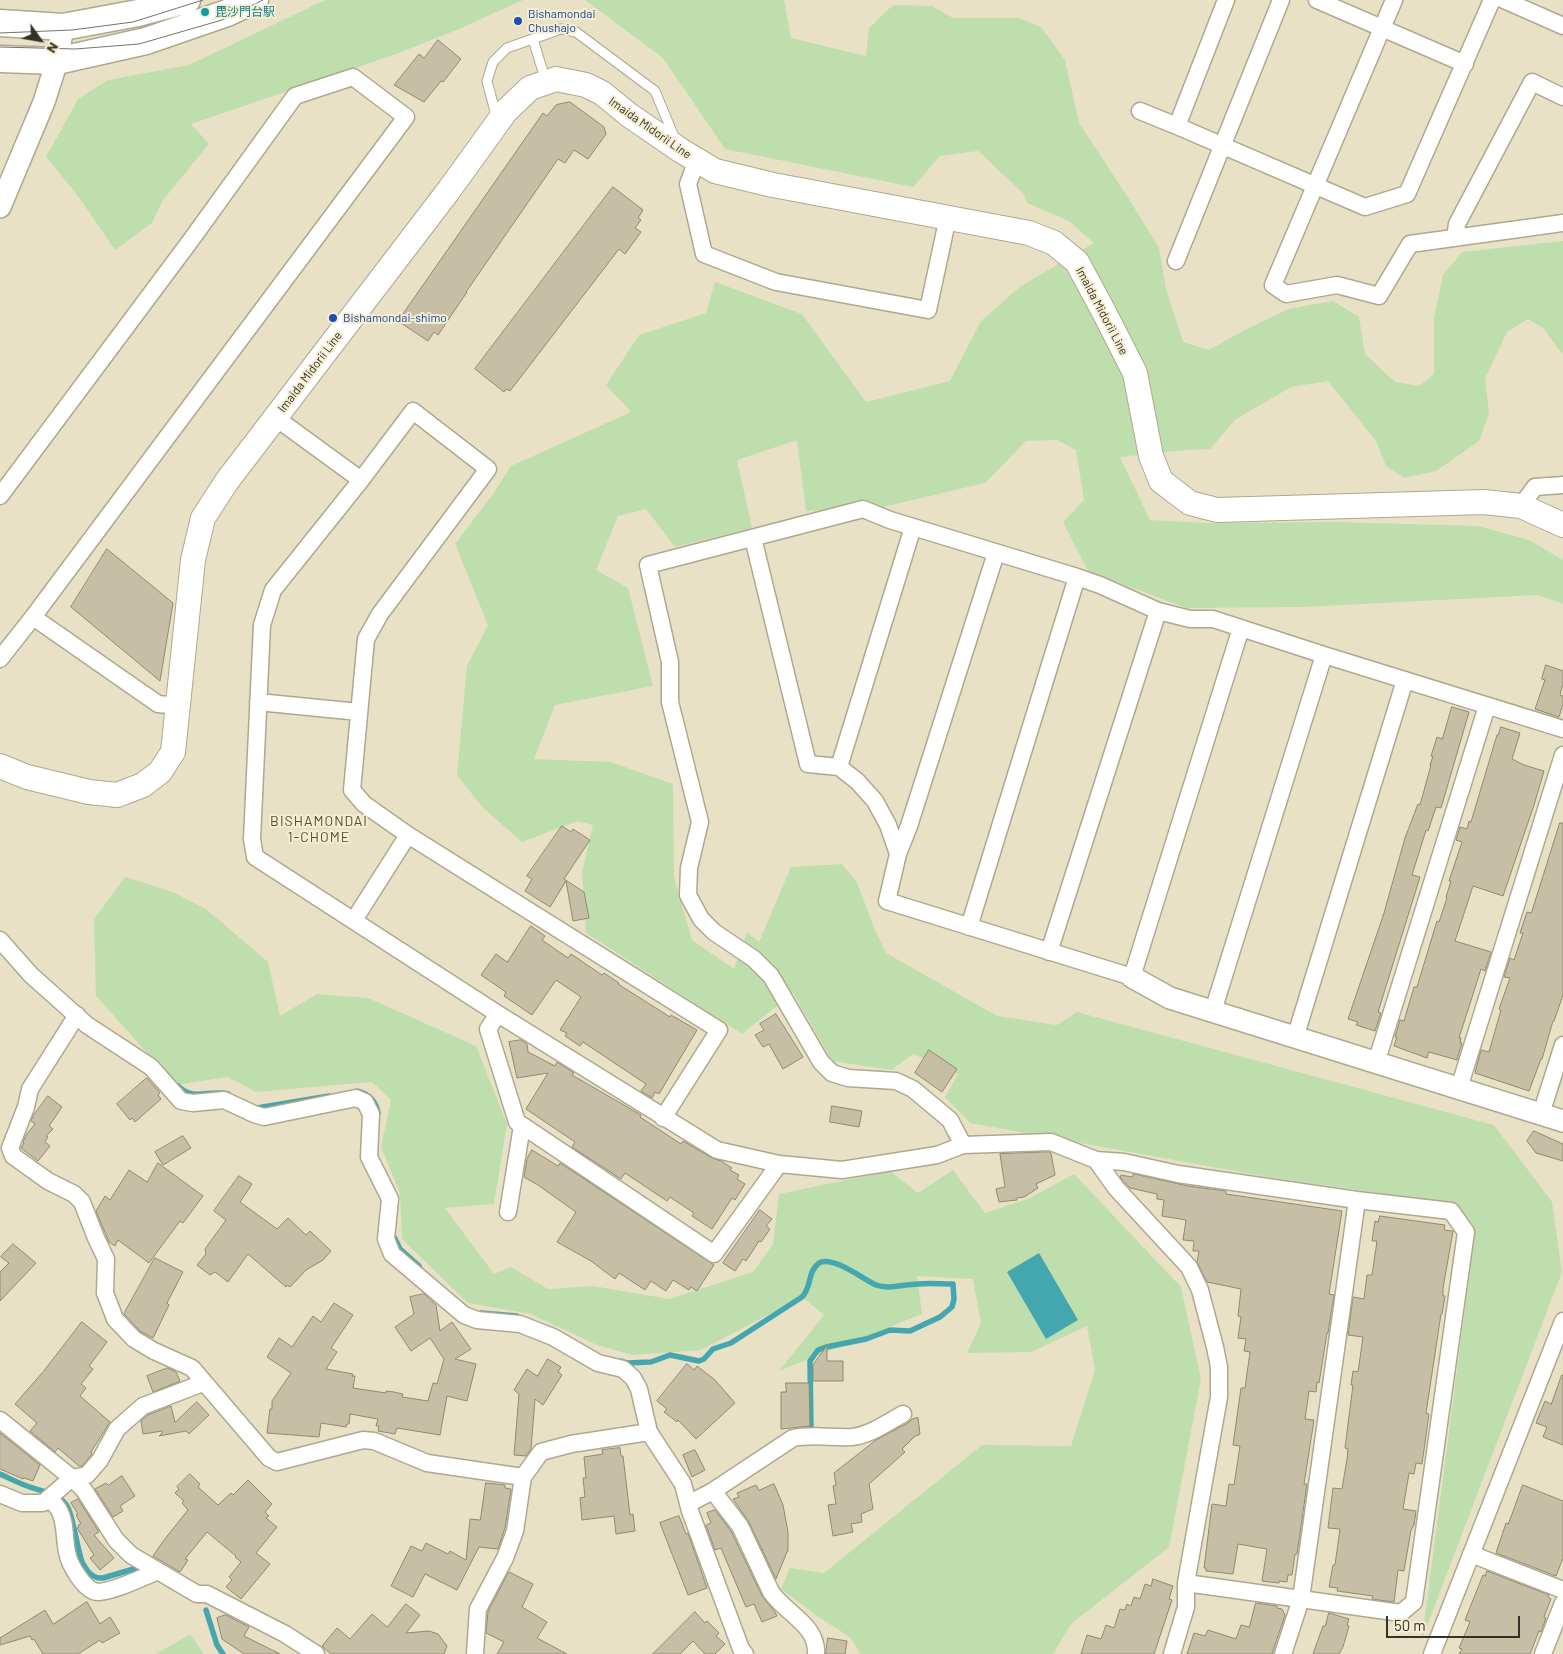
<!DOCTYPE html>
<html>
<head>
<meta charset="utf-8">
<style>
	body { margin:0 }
	#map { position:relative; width:1563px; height:1654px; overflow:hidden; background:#e8e1c6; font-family:Barlow,sans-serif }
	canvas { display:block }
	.north { position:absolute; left:15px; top:15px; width:50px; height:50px; -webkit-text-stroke:4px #f6eed3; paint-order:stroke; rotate:122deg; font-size:14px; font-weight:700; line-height:20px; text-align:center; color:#343126 }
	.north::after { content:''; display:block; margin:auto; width:18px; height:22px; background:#343126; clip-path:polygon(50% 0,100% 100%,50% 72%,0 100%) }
	.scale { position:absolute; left:1386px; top:1616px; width:134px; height:22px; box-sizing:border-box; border:2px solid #343126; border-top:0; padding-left:6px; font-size:15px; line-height:18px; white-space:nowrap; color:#343126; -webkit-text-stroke:4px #f6eed3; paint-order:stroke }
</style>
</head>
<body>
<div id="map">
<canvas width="1563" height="1654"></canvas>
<div class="north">N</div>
<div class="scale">50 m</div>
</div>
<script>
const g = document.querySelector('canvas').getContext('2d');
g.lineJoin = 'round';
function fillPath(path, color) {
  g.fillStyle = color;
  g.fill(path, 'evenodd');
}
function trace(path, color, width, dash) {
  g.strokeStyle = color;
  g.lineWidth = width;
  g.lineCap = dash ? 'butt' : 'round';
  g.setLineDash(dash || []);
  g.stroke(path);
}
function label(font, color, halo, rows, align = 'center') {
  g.font = font + ' Barlow,"Noto Sans JP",sans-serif';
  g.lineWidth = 4;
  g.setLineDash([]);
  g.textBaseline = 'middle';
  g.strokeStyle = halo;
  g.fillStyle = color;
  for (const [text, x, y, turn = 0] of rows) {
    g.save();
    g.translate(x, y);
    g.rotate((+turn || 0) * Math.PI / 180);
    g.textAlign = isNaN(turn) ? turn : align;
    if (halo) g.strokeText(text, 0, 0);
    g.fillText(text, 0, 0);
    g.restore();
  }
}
fillPath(new Path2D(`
	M325,0H523L459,29L396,54L191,124L209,144L163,200L152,223L115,250L78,196L46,157L78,99L108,80L189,65Z
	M585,0H784L791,38L866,56L869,28L893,5L932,6L953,18H1019L1041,27L1065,60L1079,123L1129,199L1159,248L1166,289L1183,342L1209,350L1243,331L1288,309L1333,301L1359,317L1365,354L1395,382L1419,386L1434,374V318L1443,275L1462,252L1563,241V355L1543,328L1528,319L1507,332L1485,379L1489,413L1479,441L1436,471L1404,478L1386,466L1376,441L1328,381L1291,387L1236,419L1210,449L1186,450L1120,457L1150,520L1207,523L1335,522L1478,526L1529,540L1563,560V604L1538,595L1304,607L1186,608L1088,571L1063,522L1084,500L1076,450L1057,440L1026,441L985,483L883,507L806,511L797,440L737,460L752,528L675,547L646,509L618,516L596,570L628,588L653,686L555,705L534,759L611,762L673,784L674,877L692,940L734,969L747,932L759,942L791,867L842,864L857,882L874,928L886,953L997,1016L1057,1025L1077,1012L1494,1125L1552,1202L1562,1272L1422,1639L1475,1232L1457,1204L1268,1177L970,1123L945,1097L958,1074L913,1054L892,1070L832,1061L793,993L742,1034L586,933L582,872L593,825L578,821L522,842L483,808L457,775L467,666L488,625L455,544L493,494L511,466L631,412L606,385L639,335L706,313L715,282L802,314L866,402L950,381L981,321L1021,286L1094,243L1069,221L1027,203L1023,193L978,151L940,156L913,187L725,149L663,58Z
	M125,877L173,892L206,909L268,962L280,1016L317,994L368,998L476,1046L507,1124L494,1204L445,1208L494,1274L511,1267L548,1289L593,1286L669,1299L753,1272L773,1244L779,1194L890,1171L918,1193L953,1170L985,1213L1030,1198L1074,1174L1181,1287L1201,1379L1169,1547L1071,1624L1053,1654H861L850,1637L820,1618L781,1589L790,1568L824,1573L982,1445L1071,1446L1095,1370L1087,1326L1031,1352L967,1353L981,1323L973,1279L917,1276L922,1314L779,1371L824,1315L802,1297L701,1350L632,1355L597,1345L531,1314L468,1303L402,1239L400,1193L381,1147L391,1100L372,1082L256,1092L228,1077L176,1085L96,996L94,919Z
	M190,1634L204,1654H156Z`), '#bedfad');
fillPath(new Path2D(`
	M1039,1253L1078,1320L1046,1339L1007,1272Z`), '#44a6af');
trace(new Path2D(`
	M178,1086C194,1102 209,1089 228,1094
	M357,1091C369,1094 376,1101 378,1113
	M254,1107L257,1108L329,1096
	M393,1235L400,1249L419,1266
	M481,1313L517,1316
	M621,1361L627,1363L651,1362L670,1355L699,1361L704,1359L713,1349L731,1343L802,1297C812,1287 807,1272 819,1263C832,1255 863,1279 876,1285C890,1290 903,1284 918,1284C930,1283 941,1284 953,1284L954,1299L952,1307L940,1317L910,1331L890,1330L866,1339L826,1347L818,1350L810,1361L811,1429
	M0,1474C11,1479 22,1485 33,1488C47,1493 65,1495 70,1513C75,1529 77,1546 82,1562C87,1571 92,1579 103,1578L137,1568
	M206,1610L217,1645L223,1654`), '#44a6af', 5.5);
const building = new Path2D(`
	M438,40L461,59L443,82L441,81L424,102L394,85L419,54L424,58Z
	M570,102L604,127L606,134L588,159L574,150L565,163L558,159L466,292H467L438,335L434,332L428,341L398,321L543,113L547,116L556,105Z
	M613,187L643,210L638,218L641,220L635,228L641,232L625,254L619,249L510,391L506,389L504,392L475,369Z
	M107,549L173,603L160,681L71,607Z
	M1546,665L1563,671V683L1560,695L1563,696V704L1559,717L1535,709L1545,680L1542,679Z
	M1452,707L1469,712L1441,808L1436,807L1428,831L1426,830L1412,875L1420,877L1378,1012L1381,1013L1375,1031L1356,1025L1358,1022L1348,1019L1384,913L1405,838L1418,804L1420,805L1431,765H1430L1433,756H1431L1437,737L1442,739Z
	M1501,727L1520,733L1512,759L1524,765L1544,771L1534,805L1503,896L1473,886L1455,941L1491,952L1485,971L1481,969L1459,1038H1461L1460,1043H1462L1457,1060L1429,1052L1427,1058L1394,1046L1397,1037H1395L1400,1020L1404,1021L1414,987H1417L1437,921L1439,922L1447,898L1446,897L1451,881H1449L1462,842L1456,840L1460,827L1467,829L1469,821L1471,822L1497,735H1498Z
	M1560,823H1563V995L1554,1021H1553L1542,1059H1541L1529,1091L1475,1073L1481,1050L1489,1052L1501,1010L1499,1009L1510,978L1504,977L1510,958L1514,960L1523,933H1520L1527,912L1531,913Z
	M562,826L571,832L573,829L590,840L564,879L584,892L589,918L573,921L566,881L550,907L525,891L532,879L527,876Z
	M531,926L545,936L542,940L568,958L571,954L602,975L604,973L619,983L618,984L670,1017L671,1015L697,1030L659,1094L655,1092L652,1098L641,1091L646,1084L583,1042L580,1046L565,1036L567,1033L560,1030L581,997L556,980L532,1015L504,996L506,992L481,975L496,954L507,962Z
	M776,1014L803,1057L783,1069L769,1044L763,1047L755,1035L764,1030L760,1024Z
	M521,1040L527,1044L528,1052L555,1066L557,1062L574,1073L572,1075L641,1115L640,1117L681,1144L683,1141L712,1158L721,1161L732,1168L730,1170L739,1175L737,1179L745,1184L735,1200L732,1198L712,1229L692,1216L694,1213L670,1197L667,1201L625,1173L621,1179L572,1147L575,1142L526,1109L548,1073L517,1078L509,1042Z
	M929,1050L957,1069L942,1092L915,1073Z
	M147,1078L160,1093L158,1095L161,1099L135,1122L132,1118L130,1120L117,1104Z
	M48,1096L62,1107L49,1126L53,1129L46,1136L48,1137L45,1142L50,1146L38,1161L21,1148L24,1143L23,1142L26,1135L35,1124L31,1121L33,1116Z
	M832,1106L862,1111L859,1127L830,1122Z
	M1534,1131L1563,1144V1161L1536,1153L1527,1141Z
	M183,1136L191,1148L163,1165L155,1152Z
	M532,1150L558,1166L560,1163L714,1265L697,1291L691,1287L689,1290L673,1280L666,1291L651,1281L645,1290L619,1273L615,1279L591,1261L557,1242L576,1212L538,1185L524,1177L527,1159Z
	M1049,1152L1051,1153L1055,1175L1036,1184L1038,1188L1024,1197L1017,1198V1200L999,1202L996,1189L1005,1187L1000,1154Z
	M158,1163L203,1196L183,1223L180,1221L149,1263L118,1240L115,1246L109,1242L96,1211L105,1196L110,1200L129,1170L147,1182Z
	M1134,1174L1188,1186L1226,1191V1194L1342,1211L1329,1294L1334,1295L1328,1333H1327L1319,1383L1317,1382L1316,1392L1309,1391L1305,1419L1314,1420L1304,1484H1307L1297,1554H1295L1292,1575H1288L1287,1582L1279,1581V1583L1262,1581L1267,1549L1238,1544L1233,1574L1206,1571V1568H1204L1212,1504L1226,1506L1229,1484L1234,1485L1240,1446L1233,1445L1241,1388H1245L1250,1352L1244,1351L1246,1339L1238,1338L1241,1317L1238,1316L1241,1289L1207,1282L1197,1262L1199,1251H1193L1194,1241L1183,1240L1186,1220L1162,1216L1164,1200L1157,1199V1194L1130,1188L1120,1177L1121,1175L1132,1177Z
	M239,1176L252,1184L240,1202L277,1229L288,1218L306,1235L310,1231L331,1251L323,1260L306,1270L290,1287L287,1285L286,1287L248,1254L228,1282L215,1272L210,1275L197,1265L206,1254L205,1249L226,1220L214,1211Z
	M760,1210L772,1219L766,1226L770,1229L761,1242L759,1241L746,1261L743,1259L735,1271L723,1263Z
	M1380,1216L1445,1225L1444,1230L1453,1231L1443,1288V1296H1445L1442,1314H1441L1426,1413L1429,1414L1422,1464L1416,1463L1414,1474L1409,1473L1403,1509L1416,1511L1414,1525L1411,1530L1404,1571L1398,1570L1394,1602L1372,1599L1373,1596L1337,1591L1338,1588L1329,1587L1333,1565H1335L1340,1529L1328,1528L1333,1488L1342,1489L1347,1459L1348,1449L1345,1448L1353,1385H1351L1353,1371L1358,1372L1363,1337L1348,1335L1353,1297L1364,1299L1367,1275H1372L1377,1241H1372L1375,1221L1378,1222Z
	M13,1244L36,1263L0,1301V1272L9,1263L1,1257Z
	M155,1258L183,1272L167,1303L169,1305L153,1338L140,1331L124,1314Z
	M424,1294L436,1305L440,1331L452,1322L471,1349L455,1359L476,1364L467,1401L447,1396L440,1435L397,1428L395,1434L378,1431L379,1426H376L378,1419L350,1414L349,1424H347L346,1427L321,1423L319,1437L267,1433L270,1409H272V1401L291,1373L267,1357L279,1338L292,1347L313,1316L321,1322L334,1303L353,1315L331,1348L337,1352L326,1369L353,1374L352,1376H355L353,1388L386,1393V1391L394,1392L403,1394L402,1397L428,1401L433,1383L437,1384L444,1359L430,1338L411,1351L395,1327L414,1314L410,1297Z
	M82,1322L107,1342L89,1366L93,1369L81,1384L86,1388L80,1396L110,1422L91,1452L92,1454L82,1466H79L58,1448L55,1452L30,1431L37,1423L15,1404L43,1372Z
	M827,1346V1361H843V1381H813V1365Z
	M548,1359L561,1367L558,1372L562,1375L543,1405L535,1399L531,1449L526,1456L514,1455L519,1394L514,1390L527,1369L537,1376Z
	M687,1364L694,1370L697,1366L715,1380L735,1403L696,1439L678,1420L677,1422L664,1412L667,1409L657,1401Z
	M168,1368L176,1372L180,1381L153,1392L147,1376Z
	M1562,1375L1563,1376V1445L1543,1437L1547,1427L1536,1423L1545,1401L1551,1404Z
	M786,1383H809L810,1426L781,1429V1392H786Z
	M197,1402L209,1415L189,1434L186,1431L159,1436L162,1433V1431L143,1434L141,1421L148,1415L171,1406L175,1422Z
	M918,1418L920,1434L914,1437L902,1449L905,1452L869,1484L873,1509L861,1514L862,1522L851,1524L853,1532L833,1536L828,1505L836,1504L833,1486L836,1485L834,1473L876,1440L908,1423L912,1419Z
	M0,1433L40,1465L33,1481L24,1478L23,1479L0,1469Z
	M620,1448L621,1456H623L630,1515L633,1514L635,1531L616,1534L614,1516L582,1520L580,1498L585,1497L583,1478H586L584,1457L603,1454L602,1450Z
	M695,1450L705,1470L692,1477L683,1455Z
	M190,1474L200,1484L198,1487L218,1505L231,1493L233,1495L248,1480L272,1504L265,1512L269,1516L266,1518L277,1527L256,1553L270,1564L241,1599L226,1587L232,1580L229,1577L241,1562L235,1557L236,1556L207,1532L185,1559L188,1560L180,1572L153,1556L164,1540L188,1510L182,1503L184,1501L175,1493L179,1489L177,1487Z
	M122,1476L135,1496L120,1506L123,1511L113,1517L95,1489L106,1483L108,1485Z
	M486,1483L505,1485V1488L511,1489L505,1528L498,1549L479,1547L457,1590L425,1574L413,1597L391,1586L411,1546L422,1551L426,1543L448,1554L450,1551L466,1560L470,1519L480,1520Z
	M774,1484L783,1505L788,1532V1551L787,1552L776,1579L749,1522L733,1499L739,1497L737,1493L756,1485L759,1490Z
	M1523,1485L1563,1501V1558L1556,1576L1496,1553L1506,1523L1508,1524Z
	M78,1499L99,1532L94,1535L114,1558L100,1570L90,1558L94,1555L77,1528L79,1527L78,1525L81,1524L76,1515L78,1514L71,1503Z
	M715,1510L731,1531L762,1596L775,1612L777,1616L762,1622L754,1604L746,1607L721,1548L715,1550L706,1525L711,1523L707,1513Z
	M679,1516L686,1534L688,1533L707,1588L688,1595L660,1523Z
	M1487,1571L1549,1595L1548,1597L1551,1599L1544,1617L1546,1618L1541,1632L1539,1631L1530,1654H1459L1462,1649L1459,1648L1470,1622L1465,1620L1483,1575L1485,1576Z
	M509,1572L533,1584L522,1607L547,1622L537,1638L567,1654H497L504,1642L486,1633L488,1612Z
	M1153,1579L1173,1586L1169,1599L1172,1600L1154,1654H1081L1087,1635L1101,1639L1106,1625L1114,1628L1120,1609L1125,1610L1127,1604L1131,1606L1134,1597L1140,1599L1145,1584L1151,1586Z
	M87,1602L100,1624L110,1617L120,1633L102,1643L100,1640L78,1654H43L34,1639L32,1640L30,1636L0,1645V1638L45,1610L53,1624Z
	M1256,1603L1277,1606V1608L1282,1609L1285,1615L1272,1654H1187L1194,1633L1205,1636L1208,1630L1236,1639L1241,1625L1249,1627Z
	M406,1604L420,1615L406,1633L429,1631L438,1634L447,1646L444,1654H331L322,1646L337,1628L350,1639L372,1614L387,1627Z
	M695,1612L705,1623L707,1621L719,1633L716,1636L725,1644L715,1654H705L693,1641L680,1654H653Z
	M1329,1613L1349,1619L1347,1625L1349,1626L1343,1647L1339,1654H1313L1323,1626H1325Z
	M226,1615L249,1627L244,1636L280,1654H244L222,1639L217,1618Z
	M828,1638L847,1641L845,1654H826Z`);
fillPath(building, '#c7bfa5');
trace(building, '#908970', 1);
const service = new Path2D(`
	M533,39L546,82
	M497,119L487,81L493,62L507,48L561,29L576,32L655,91L675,139`);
const minor = new Path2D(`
	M1317,0L1465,64
	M1394,0L1273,285L1286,294L1337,285L1379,296L1410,244L1563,223
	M1504,0L1563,26
	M1140,111L1177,126L1365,207L1407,194L1492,0
	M1177,126L1226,0
	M697,160L688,184L704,254L776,282L928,310L948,217
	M1455,238L1457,224L1532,82L1563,97
	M1176,261L1281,0
	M276,418L361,480
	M0,496L191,240L295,96L353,77L406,117L33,617L0,659
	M1521,506L1535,487L1563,485
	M753,538L808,764L839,767L857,781L875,801L888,825L898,854L887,901L1132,977L1241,628
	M33,617L158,704L179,706
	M258,702L359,712
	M839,767L913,527
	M898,854L909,826L996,553
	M354,920L408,835
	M969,927L1077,577
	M0,940L31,975L87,1025L151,1067L181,1101L193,1103L224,1100L254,1114L264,1117L356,1098L365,1102L371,1114L369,1157L390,1199L386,1239L392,1254L464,1315L477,1320L520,1324L553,1337L598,1363L623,1369L633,1378L639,1389L649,1432L683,1484L690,1511L741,1649L745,1654
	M1049,952L1158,611
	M1213,1011L1324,655
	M498,1014L488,1029L517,1122L714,1254L779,1164
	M77,1015L30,1089L26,1107L10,1148L13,1156L48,1181L74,1194L82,1202L96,1238L106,1259L105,1293L115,1319L134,1339L154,1351L192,1368L269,1458L277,1462L363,1440L374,1441L427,1463L523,1477
	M1295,1038L1405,680
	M1376,1063L1487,706
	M1459,1088L1563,755
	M1541,1114L1563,1045
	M663,1118L719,1030L408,835L364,804L352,790L366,639L380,614L488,469L413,411L361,480L273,590L262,625L252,839L255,857L498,1014L717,1150L779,1164L842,1170L937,1155L963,1145L1051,1142L1096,1160L1116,1188L1189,1267L1200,1290L1215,1347L1219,1367V1397L1186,1583V1607L1172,1654
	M963,1145L950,1120L913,1089L896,1081L848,1078L832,1073L821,1062L771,976L754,959L714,932L701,919L688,895L689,868L700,822L670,702V662L648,565L863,509L890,520L1077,577L1100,585L1158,611L1190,619H1213L1324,655L1563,729
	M1096,1160L1124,1162L1178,1174L1357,1200L1451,1211L1466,1232L1414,1602L1401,1613L1186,1583
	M508,1212L522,1126
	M0,1420L72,1478L84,1490L116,1540L131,1555L197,1594H207L285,1634L316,1654
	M713,1491L740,1526L771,1592C785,1613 818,1625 816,1654
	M0,1494L22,1503H43L72,1478L87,1475L100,1460L117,1429L143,1406L203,1383
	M49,1498C52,1502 57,1506 59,1510C66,1522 64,1538 67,1552C69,1564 85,1593 99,1592C115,1591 141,1578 158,1571
	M688,1504L713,1491L793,1438C813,1434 832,1438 852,1437C870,1435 887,1423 903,1414
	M1471,1554L1563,1590
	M475,1654L478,1609L505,1558L515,1531L523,1477L541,1452L571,1444L649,1432
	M1283,1654L1301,1599L1357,1200
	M1432,1654L1563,1321
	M1543,1654L1563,1603`);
const tertiary = new Path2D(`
	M0,207L44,102L57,61L63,27
	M1132,977L1170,998L1563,1121`);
const secondary = new Path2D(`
	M0,766L27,777L89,792L117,795L143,785L160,772L173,752L193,560L203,518L227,481L449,190L506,111L530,88L556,79L586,85L602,93L629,115L680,150L715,171L773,185L1029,233L1054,243L1077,262L1105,314L1135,373L1151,456L1161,481L1190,503L1217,510L1484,502L1521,506L1563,525`);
const primary = new Path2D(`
	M0,23L63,27L138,13L187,0
	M0,59L57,61L146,41L227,13L255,0`);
trace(service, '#afa88e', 11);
trace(minor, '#afa88e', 19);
trace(tertiary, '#afa88e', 24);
trace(secondary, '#afa88e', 26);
trace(primary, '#afa88e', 29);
trace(service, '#fff', 9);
trace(minor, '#fff', 16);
trace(tertiary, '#fff', 21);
trace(secondary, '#fff', 24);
trace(primary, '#fff', 26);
trace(new Path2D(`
	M0,33L72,30L133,22L203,0
	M0,47L75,49L139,44L222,20L263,0`), '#777362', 1);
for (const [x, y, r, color] of [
	[205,12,5,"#0f9aa8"],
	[518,21,5,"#1a4fb4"],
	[333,318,5,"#1a4fb4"]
]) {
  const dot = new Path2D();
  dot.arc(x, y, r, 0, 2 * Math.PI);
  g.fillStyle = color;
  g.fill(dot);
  trace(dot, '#f6eed3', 2);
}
label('12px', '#0d838f', '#f6eed3', [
	["毘沙門台駅",215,12]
], 'left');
label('12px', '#164399', '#f6eed3', [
	["Bishamondai",528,14],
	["Chushajo",528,28],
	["Bishamondai-shimo",343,318]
], 'left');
label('12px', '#343126', '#f6eed3', [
	["Imaida Midorii Line",650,128,35],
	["Imaida Midorii Line",1102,311,62],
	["Imaida Midorii Line",310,372,-53]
]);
g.letterSpacing = '1px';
label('14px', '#544d36', '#f6eed3', [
	["BISHAMONDAI",319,821],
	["1-CHOME",319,837]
]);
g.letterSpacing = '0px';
</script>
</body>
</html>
